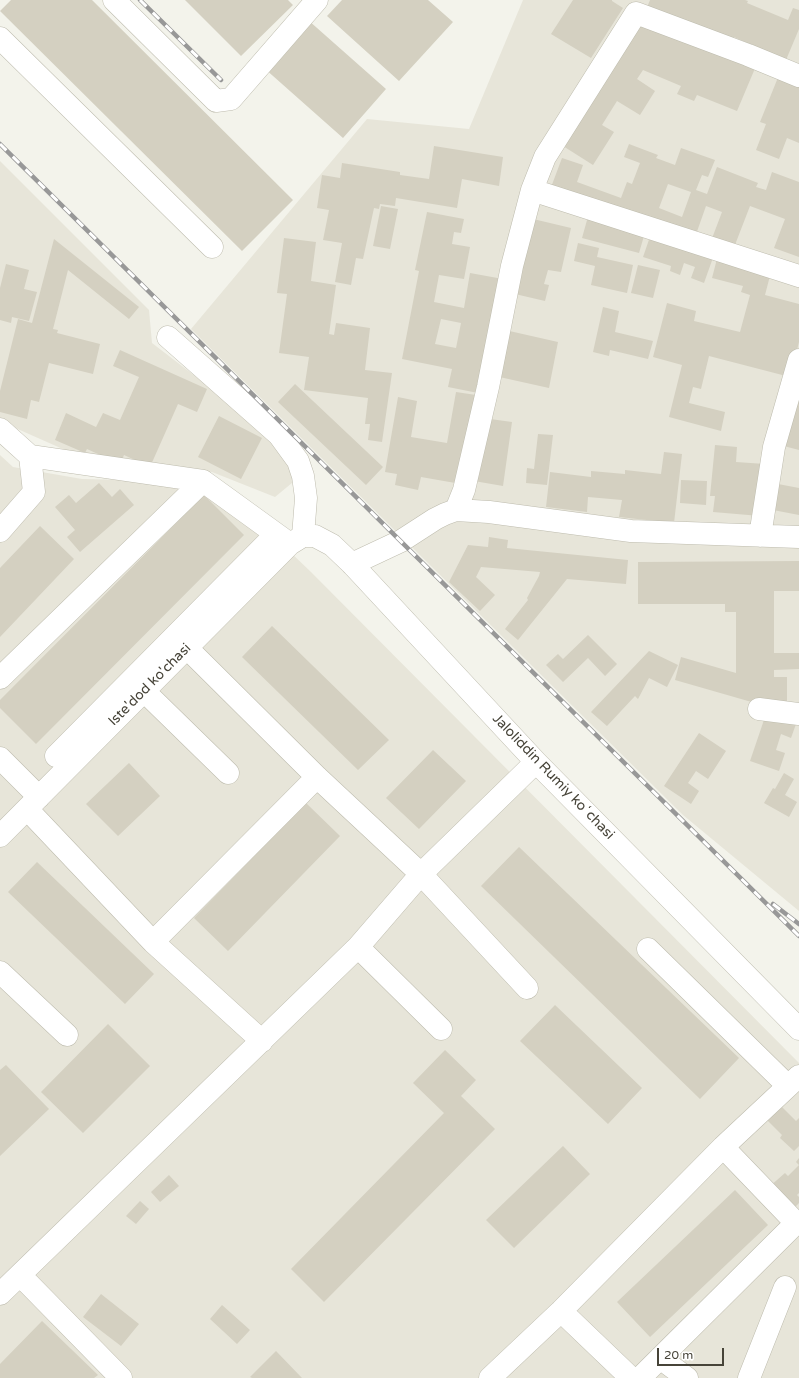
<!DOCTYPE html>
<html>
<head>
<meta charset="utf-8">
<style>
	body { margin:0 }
	#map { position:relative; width:799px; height:1378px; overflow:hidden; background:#f3f3eb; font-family:"Varela Round",sans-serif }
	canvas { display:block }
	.scale { position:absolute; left:657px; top:1348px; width:67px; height:18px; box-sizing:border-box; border:2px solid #474439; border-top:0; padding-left:5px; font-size:12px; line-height:14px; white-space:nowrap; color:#474439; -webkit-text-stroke:3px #fff; paint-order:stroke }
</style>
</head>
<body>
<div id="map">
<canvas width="799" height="1378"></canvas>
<div class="scale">20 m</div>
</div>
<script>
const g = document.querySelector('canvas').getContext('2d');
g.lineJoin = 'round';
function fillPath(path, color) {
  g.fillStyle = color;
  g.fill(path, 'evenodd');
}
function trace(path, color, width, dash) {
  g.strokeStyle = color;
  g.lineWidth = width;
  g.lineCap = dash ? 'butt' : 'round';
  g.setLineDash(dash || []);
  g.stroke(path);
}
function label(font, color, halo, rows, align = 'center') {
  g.font = font + ' "Varela Round",sans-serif';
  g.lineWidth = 3.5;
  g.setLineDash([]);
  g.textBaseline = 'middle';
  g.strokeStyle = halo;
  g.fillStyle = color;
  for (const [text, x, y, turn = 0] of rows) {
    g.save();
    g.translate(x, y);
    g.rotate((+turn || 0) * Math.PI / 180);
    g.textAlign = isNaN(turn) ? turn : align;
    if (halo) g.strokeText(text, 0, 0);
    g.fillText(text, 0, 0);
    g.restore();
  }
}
fillPath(new Path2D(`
	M523,0H799V911L683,815L191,329L367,119L469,129Z
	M0,161L149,310L152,343L277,439L298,478L275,497L212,472L99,465L4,423L0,419Z
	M0,455L13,467L82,479L217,482L311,572L799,1063V1378H0Z`), '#e7e5d9');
fillPath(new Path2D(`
	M11,0H92L293,200L242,251L0,11Z
	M185,0H288L293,5L241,56Z
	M342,0H428L453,22L399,81L327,16Z
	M573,0H612V1L623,8L591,58L551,34Z
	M650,0H745L748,1L747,3L788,20L793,8L799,10V29L786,60L734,37L733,40L646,10Z
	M642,19L756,66L737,111L697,95L694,101L677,94L681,86L643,70L637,79L655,91L640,115L617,101L602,125L614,132L593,165L563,146Z
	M308,20L386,89L343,138L264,68Z
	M779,75L799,83V143L787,138L779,159L756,150L766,124L760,122Z
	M629,144L658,155L656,158L675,165L681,148L715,160L708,177L702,175L696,190L707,194L717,167L758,183L756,187L766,190L772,172L799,182V257L774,248L785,219L750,206L733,250L711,241L722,212L706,206L694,240L550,190L562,158L583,165L577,182L621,198L627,182L632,184L640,163L624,157ZM668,184L691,192L682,217L659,208Z
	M434,146L503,157L499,186L462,179L457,208L396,198L395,206L380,204L379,209L374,208L363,259L356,258L351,285L335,282L342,243L323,240L329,210L317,208L322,175L340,178L342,163L400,172V175L429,179Z
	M381,206L398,209L390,249L373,246Z
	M427,212L464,219L461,233L454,232L452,244L470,247L464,279L439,275L434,302L464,308L470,273L503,279L483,394L448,387L452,369L402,359L419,271L415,270ZM441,319L461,323L456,348L435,344Z
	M589,213L646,229L639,253L582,238Z
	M529,218L571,228L561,272L548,270L544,284L549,285L545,301L515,294Z
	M652,231L715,252L704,283L691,278L695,267L684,263L680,275L670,271L671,266L643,257Z
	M284,238L316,242L311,281L336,285L329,334L334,335L336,323L370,328L365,370L392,373L382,442L368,440L370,424H365L368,398L304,390L309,357L279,353L287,294L277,293Z
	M54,239L139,307L129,319L68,270L53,329L58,330L57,333L100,344L93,374L49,363L39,402L31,400L27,419L0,412V391L18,319L32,323Z
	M578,243L599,248L597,257L633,265L627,293L591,285L595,266L574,261Z
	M718,255L772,268L765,295L799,304V342L790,377L709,356L701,389L693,387L689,403L725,412L721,431L669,417L682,365L653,357L667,303L696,311L694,321L740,332L750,295L741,292L743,286L712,278Z
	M6,264L29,270L24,289L37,292L29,321L12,317L11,323L0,320V288Z
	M638,265L660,270L653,298L631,293Z
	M603,307L619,311L615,332L653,341L648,359L610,350L609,356L593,352Z
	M505,330L558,342L549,388L495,376Z
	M120,350L207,389L197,412L178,404L150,467L124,455L120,464L87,449L85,453L55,440L66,413L96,427L103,413L120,420L139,377L113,366Z
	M799,372V450L780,445Z
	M295,384L383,467L366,485L278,402Z
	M456,392L476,395L461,484L421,477L418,490L395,485L397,474L385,472L398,397L417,401L411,437L447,443Z
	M219,416L262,438L241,479L198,457Z
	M483,418L512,422L503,486L474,481Z
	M538,434L553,435L547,485L526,483L527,468L534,469Z
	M715,445L737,447L736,462L765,464L760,516L713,512L715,496H710Z
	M664,452L682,454L674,523L619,517L622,500L588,497L587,512L546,507L550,472L591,477V471L625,474V470L661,474Z
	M681,480L707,481L706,505L680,503Z
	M99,483L112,497L120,489L134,505L80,552L67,537L75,530L55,507L69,495L76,503Z
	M778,484L799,488V515L773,510Z
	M204,495L244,535L36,744L0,708V700Z
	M40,526L74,559L0,637V568Z
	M489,537L508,540L507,548L628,560L626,584L567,579L518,640L505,629L528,600L527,598L539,576L540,572L481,567L476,577L495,595L480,611L449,582L468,545L488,547Z
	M799,561V591H774V653H799V669L774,670V677H787V706L755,703L675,680L681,657L736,673V612H725V604H638V562Z
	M272,626L389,740L358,770L242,657Z
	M588,635L617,664L605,676L588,658L563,682L546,665L558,654L563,659Z
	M649,651L678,665L667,687L649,678L638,699L635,696L607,726L591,712Z
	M766,714L796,724L791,738L781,734L776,750L785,753L779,771L750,761Z
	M699,733L726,751L708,779L696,771L688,783L699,791L691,804L664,786Z
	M433,750L466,781L419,829L386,798Z
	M129,763L160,796L118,836L86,804Z
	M784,773L794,779L785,795L797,802L789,817L764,803L773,788L775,789Z
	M306,803L340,836L228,951L194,918Z
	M519,847L739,1058L700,1099L481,886Z
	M37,862L154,974L125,1004L8,892Z
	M555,1005L642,1088L608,1124L520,1041Z
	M108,1024L150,1066L83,1133L41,1092Z
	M445,1050L476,1080L461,1096L495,1129L324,1302L291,1269L444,1113L413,1083Z
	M6,1065L49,1109L0,1156V1070Z
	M779,1104L796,1121L799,1118V1146L794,1151L780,1138L782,1135L765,1118Z
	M563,1146L590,1174L514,1248L486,1220Z
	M799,1158V1193L797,1195L799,1197V1203L792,1210L769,1187L785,1173L788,1176L799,1165L796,1162Z
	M169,1175L179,1186L160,1202L151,1192Z
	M735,1190L768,1225L650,1337L617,1302Z
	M140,1201L149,1209L136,1224L126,1216Z
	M101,1294L139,1324L121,1346L83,1317Z
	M222,1305L250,1330L237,1344L210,1319Z
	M42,1321L98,1375L94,1378H0V1364Z
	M276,1351L302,1378H252L250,1377Z`), '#d4d0c1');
const minor = new Path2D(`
	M114,0L216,101L231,99L317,0
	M0,38L212,247
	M532,190L799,276
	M168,337L279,435L298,461L303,476L306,498L303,536
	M0,429L30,456L203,481
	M456,510L464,490L488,387L512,266L532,190L545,157L636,13L748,55L799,76
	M0,531L34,492L30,456
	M303,536H315L332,545L352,564L536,762L799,1029
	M760,536L774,447L799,360
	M352,564L401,541L435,519L445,514L456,510L489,512L631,531L799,537
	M187,648L317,777L421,874L527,988
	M0,678L203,481L290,544
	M144,691L228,773
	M759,709L799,714
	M56,756L276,534
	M0,758L39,797
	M27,809L153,942L262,1041
	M0,836L290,544L303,536
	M153,942L317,777
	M358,947L441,1029
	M648,949L788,1086
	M0,972L67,1035
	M20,1275L121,1378
	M0,1294L358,947L421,874L536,762
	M561,1311L631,1378
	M660,1358L687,1378
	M490,1378L561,1311L723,1147L799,1076
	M640,1378L796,1223L723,1147
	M749,1378L785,1287`);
trace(minor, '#bebcae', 23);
trace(minor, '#fff', 22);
const rail = new Path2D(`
	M140,0L221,80
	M0,144L799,936
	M773,904L799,924`);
trace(rail, '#989898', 4.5);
trace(rail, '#fff', 3, [9]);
label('14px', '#474439', '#fff', [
	["Iste'dod ko'chasi",150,685,-45],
	["Jaloliddin Rumiy koʻchasi",553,777,46]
]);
</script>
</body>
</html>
